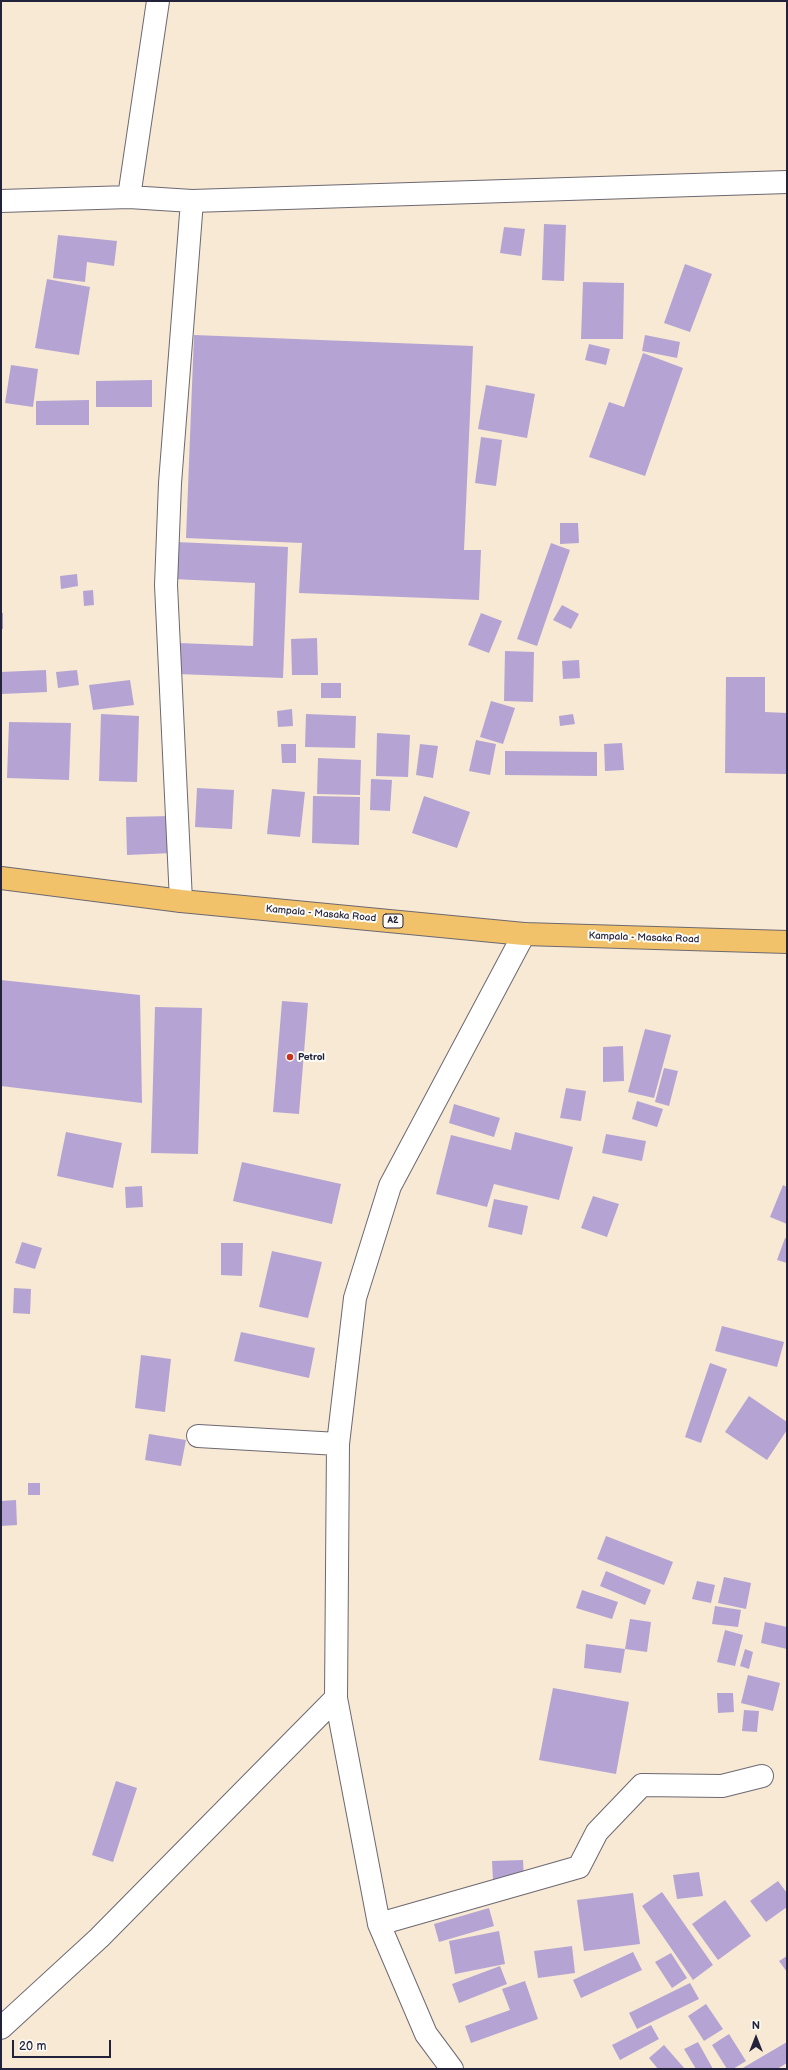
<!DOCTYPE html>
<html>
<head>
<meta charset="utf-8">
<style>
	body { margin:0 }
	#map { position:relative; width:788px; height:2070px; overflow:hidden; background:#f7e9d4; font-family:"Balsamiq Sans",sans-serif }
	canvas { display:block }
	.frame { position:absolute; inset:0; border:2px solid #22223b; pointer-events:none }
	.north { position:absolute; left:736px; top:2018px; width:40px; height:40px; -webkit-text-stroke:3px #fdfcf7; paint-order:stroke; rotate:0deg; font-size:11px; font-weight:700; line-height:16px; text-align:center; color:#22223b }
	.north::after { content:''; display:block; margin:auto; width:14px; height:18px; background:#22223b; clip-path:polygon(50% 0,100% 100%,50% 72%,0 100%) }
	.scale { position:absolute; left:12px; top:2040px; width:99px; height:18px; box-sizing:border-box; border:2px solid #22223b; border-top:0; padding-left:5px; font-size:12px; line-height:14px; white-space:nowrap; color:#22223b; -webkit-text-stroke:3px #fdfcf7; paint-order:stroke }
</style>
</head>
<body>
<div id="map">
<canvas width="788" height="2070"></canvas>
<div class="frame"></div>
<div class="north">N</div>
<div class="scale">20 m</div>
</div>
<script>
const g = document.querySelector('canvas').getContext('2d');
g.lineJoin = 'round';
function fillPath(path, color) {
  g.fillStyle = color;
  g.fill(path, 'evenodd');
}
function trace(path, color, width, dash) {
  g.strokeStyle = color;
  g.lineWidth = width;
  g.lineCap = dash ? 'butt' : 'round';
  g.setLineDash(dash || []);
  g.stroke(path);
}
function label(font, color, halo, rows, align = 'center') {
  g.font = font + ' "Balsamiq Sans",sans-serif';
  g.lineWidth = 4;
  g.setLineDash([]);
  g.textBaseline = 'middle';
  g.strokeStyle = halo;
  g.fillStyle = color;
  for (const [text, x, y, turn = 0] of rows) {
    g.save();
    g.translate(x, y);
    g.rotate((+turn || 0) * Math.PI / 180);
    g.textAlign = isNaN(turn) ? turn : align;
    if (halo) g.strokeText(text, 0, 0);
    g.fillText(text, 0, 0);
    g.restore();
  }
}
fillPath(new Path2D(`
	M544,224L566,225L564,281L542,280Z
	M504,227L525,229L521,256L500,253Z
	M58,235L117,241L114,266L87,262L85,282L53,278Z
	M685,264L712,274L690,332L664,323Z
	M47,279L90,287L79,355L35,348Z
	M583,282L624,283L623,339H581Z
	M194,335L473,346L464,550H481L479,600L299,593L302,543L186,538Z
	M645,335L680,342L677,358L642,351Z
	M589,344L610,349L606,365L585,360Z
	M643,353L683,368L645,476L589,457L609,402L624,407Z
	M11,365L38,369L33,407L5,403Z
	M152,380V407H96V381Z
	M486,385L535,394L527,438L478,429Z
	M89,400V425H36V401Z
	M481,437L502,440L496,486L475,483Z
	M560,523H578L579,543L560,544Z
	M176,542L288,547L283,678L177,674L179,643L253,646L255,583L174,579Z
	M551,543L570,550L537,646L517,639Z
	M77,574L78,586L61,589L60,576Z
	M93,590L94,605L84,606L83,591Z
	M562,605L579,614L571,629L553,620Z
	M1,613H3V629H1Z
	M481,613L502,621L489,653L468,645Z
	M317,638L318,675H292L291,639Z
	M505,651L534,652L533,702L504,701Z
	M579,660L580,678L563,679L562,661Z
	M46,670L47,692L1,694V672Z
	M77,670L79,685L58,688L56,672Z
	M726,677H765V712L787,713V774L725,773Z
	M130,680L134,705L93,710L89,685Z
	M321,683H341V698H321Z
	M491,701L515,708L503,744L480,737Z
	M292,709L293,726L278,727L277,711Z
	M101,714L139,716L137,782L99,781Z
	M306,714L356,716L355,748L305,747Z
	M573,714L575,724L560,726L559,716Z
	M9,722L71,723L69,780L7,778Z
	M377,733L410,735L408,777L376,776Z
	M476,740L496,744L490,775L469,771Z
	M622,743L624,770L605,771L604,744Z
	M281,744H296V763H282Z
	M420,744L438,746L433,778L416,775Z
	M505,751L597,752V776L505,775Z
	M318,758L361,760L360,795L317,794Z
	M371,779L392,780L390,811L370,810Z
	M197,788L234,790L232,829L195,827Z
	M272,789L305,792L300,837L267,834Z
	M313,796L360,797L359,845L312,843Z
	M424,796L470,812L457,848L412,833Z
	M172,816L173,853L127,855L126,817Z
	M1,980L140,995L142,1103L1,1086Z
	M282,1001L308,1003L299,1114L273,1112Z
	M155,1007L202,1008L198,1154L151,1153Z
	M645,1029L671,1035L654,1098L628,1092Z
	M623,1046L624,1081L603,1082V1047Z
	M664,1068L678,1071L669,1106L655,1102Z
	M566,1088L586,1091L581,1121L560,1118Z
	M637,1101L663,1109L657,1127L632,1119Z
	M454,1104L500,1118L494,1137L449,1123Z
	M66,1132L122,1143L113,1188L57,1176Z
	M515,1132L573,1147L559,1200L494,1184L487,1207L436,1194L451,1135L511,1150Z
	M606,1134L646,1141L642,1161L602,1153Z
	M242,1162L341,1184L332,1224L233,1201Z
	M783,1185L787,1187V1224L770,1217Z
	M142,1186L143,1207L126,1208L125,1187Z
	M593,1196L619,1204L607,1237L581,1228Z
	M494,1199L528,1206L522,1235L488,1227Z
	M785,1238L787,1239V1263L777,1260Z
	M22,1242L42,1248L35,1269L15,1263Z
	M221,1243H243L242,1276L221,1275Z
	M272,1251L322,1262L308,1318L259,1307Z
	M14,1288L31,1289L30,1314L13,1313Z
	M722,1326L784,1342L777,1367L715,1351Z
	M241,1332L315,1348L309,1378L234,1361Z
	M141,1355L171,1359L165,1412L135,1408Z
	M710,1363L727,1369L701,1443L685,1437Z
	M749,1396L787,1422V1430L767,1460L725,1432Z
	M149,1434L186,1440L181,1466L145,1460Z
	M28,1483H40V1495H28Z
	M16,1500L17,1525L1,1526V1501Z
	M606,1536L673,1562L664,1585L597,1559Z
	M606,1571L651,1590L645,1605L600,1586Z
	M724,1577L751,1583L746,1609L718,1603Z
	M697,1581L715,1585L711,1603L692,1599Z
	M582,1590L618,1602L612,1619L576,1608Z
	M715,1606L741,1610L738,1627L712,1624Z
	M630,1619L651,1622L647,1652L625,1649Z
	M765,1622L787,1627V1649L761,1643Z
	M725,1630L743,1635L735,1666L717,1662Z
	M586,1644L625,1649L621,1673L584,1668Z
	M745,1649L753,1652L749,1669L740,1666Z
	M748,1675L780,1683L773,1711L741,1703Z
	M553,1688L629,1702L616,1774L539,1760Z
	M717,1693H733L734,1712L718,1713Z
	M744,1710L759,1711L757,1732L742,1731Z
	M116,1781L137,1788L113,1862L92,1855Z
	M523,1860L524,1879L493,1881L492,1861Z
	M699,1872L703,1896L677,1899L673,1875Z
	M778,1881L787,1893V1907L766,1922L750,1901Z
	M662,1892L713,1965L693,1980L642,1906Z
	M633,1893L640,1944L584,1951L577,1900Z
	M725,1900L751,1936L718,1960L692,1924Z
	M489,1908L494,1926L439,1942L434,1924Z
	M499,1931L505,1964L455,1974L449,1941Z
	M572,1946L575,1973L538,1978L534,1951Z
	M633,1952L642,1970L581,1998L573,1980Z
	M671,1953L687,1978L672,1988L655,1962Z
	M787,1956V1972L779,1961Z
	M500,1966L507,1984L459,2003L452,1984Z
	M525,1981L538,2019L471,2043L465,2026L510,2010L502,1989Z
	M690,1983L699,1999L637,2029L629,2013Z
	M706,2004L723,2029L704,2041L688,2016Z
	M651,2025L659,2039L620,2060L612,2045Z
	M729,2034L746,2061L733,2069H727L712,2045Z
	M698,2042L713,2069H696L684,2049Z
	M787,2042V2063L777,2069H741Z
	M664,2045L685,2069H658L649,2058Z`), '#b5a4d3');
const minor = new Path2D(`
	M129,197L158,1
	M1,201L129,197L192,201L787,182
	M181,901L166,585L170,483L192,201
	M198,1436L338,1444
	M379,1924L579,1867L597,1832L642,1785L722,1786L762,1776
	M1,2028L99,1938L336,1698
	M452,2069L426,2034L379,1924L336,1698L338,1444L355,1298L390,1186L524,934`);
const major = new Path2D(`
	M1,878L181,901L524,934L787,942`);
trace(minor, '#6d6871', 24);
trace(major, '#6d6871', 24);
trace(minor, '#fff', 22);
trace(major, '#f2c26a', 22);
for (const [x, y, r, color] of [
	[290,1057,4,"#c8321e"]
]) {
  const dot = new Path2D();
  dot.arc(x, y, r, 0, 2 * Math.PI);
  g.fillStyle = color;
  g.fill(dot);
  trace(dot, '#fdfcf7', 1.5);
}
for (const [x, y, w] of [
	[393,921,20]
]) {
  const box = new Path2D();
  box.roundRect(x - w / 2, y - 7, w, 14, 3);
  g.fillStyle = '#fdfcf7';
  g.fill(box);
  trace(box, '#22223b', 1);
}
label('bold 9px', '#22223b', null, [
	["A2",393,921]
]);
label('10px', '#22223b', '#fdfcf7', [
	["Kampala - Masaka Road",321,914,5],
	["Kampala - Masaka Road",644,938,2]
]);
label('bold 10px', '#22223b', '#fdfcf7', [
	["Petrol",298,1057]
], 'left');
</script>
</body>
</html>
